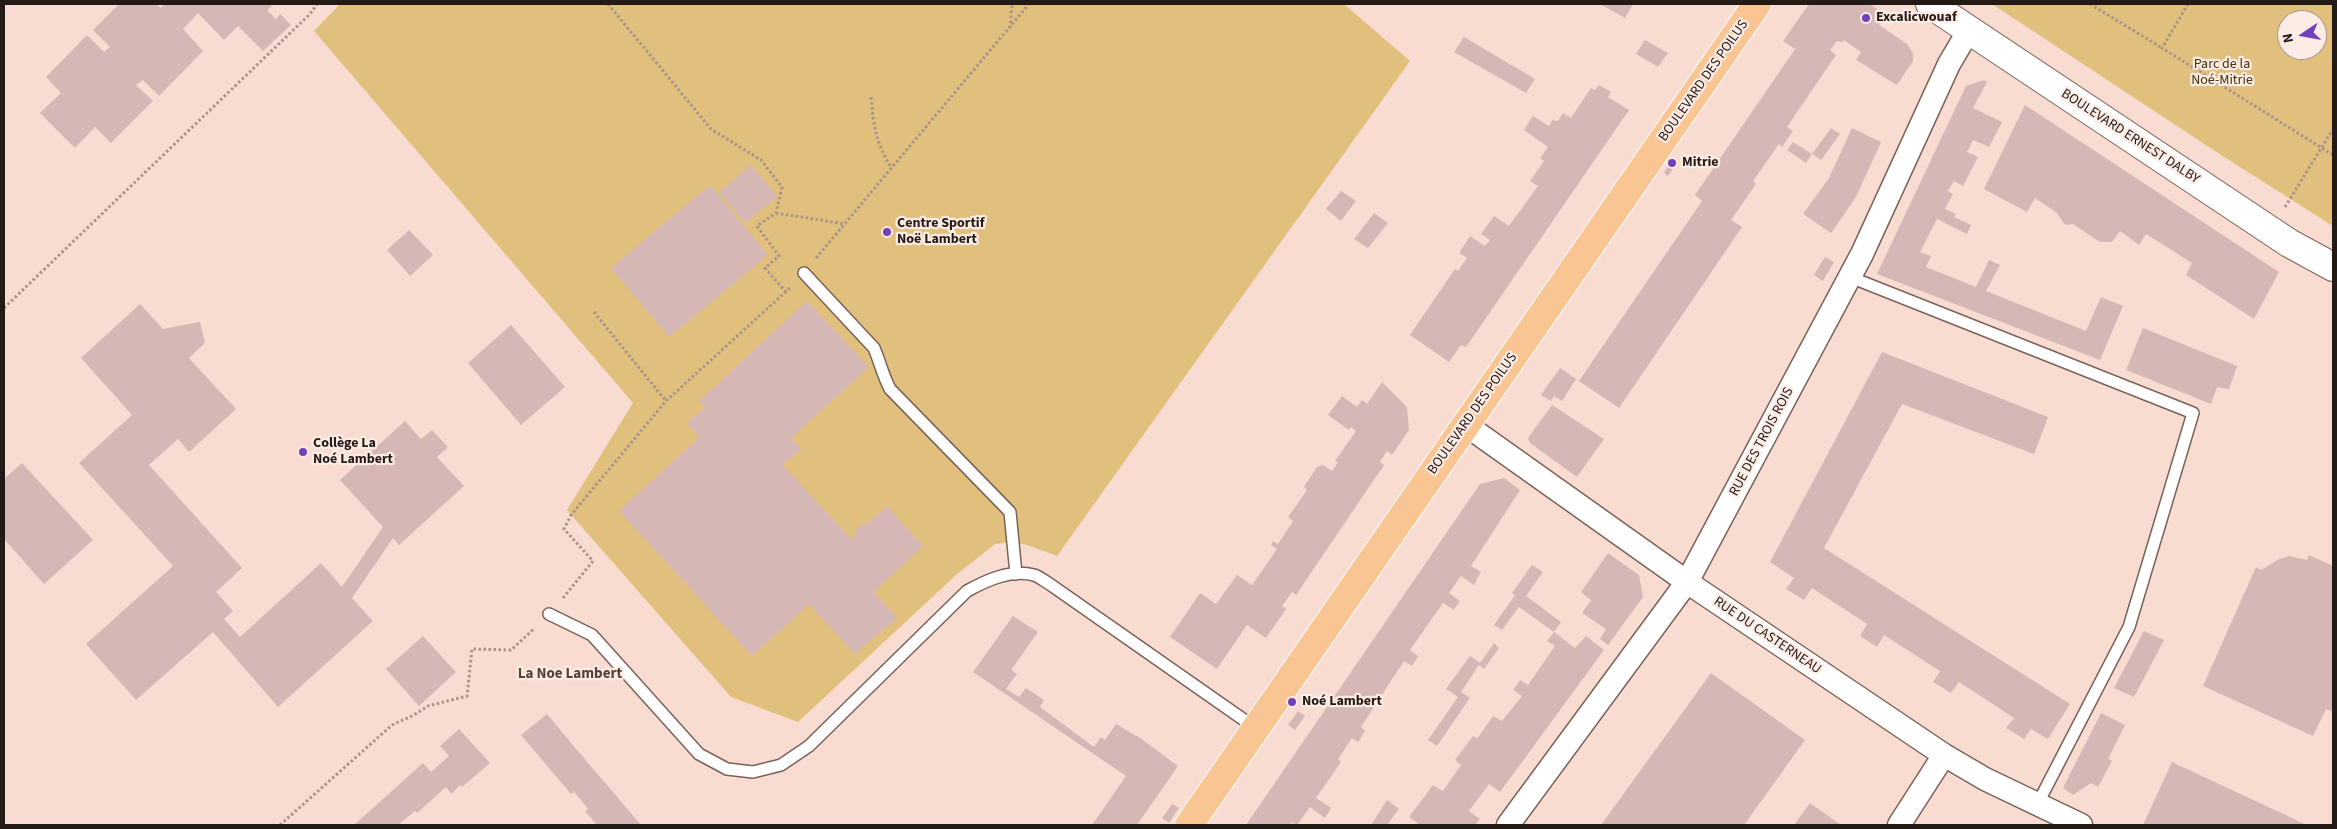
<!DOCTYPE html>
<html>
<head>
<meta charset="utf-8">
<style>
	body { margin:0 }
	#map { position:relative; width:2337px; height:829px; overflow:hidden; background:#f8dcd1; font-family:"Source Sans 3",sans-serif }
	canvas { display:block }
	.frame { position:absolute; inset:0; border:5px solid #231a16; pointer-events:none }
	.north { position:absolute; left:2277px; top:10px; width:50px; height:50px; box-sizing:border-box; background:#fdece5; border:1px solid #a69892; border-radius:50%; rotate:258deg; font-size:14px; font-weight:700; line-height:20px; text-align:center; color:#231a16 }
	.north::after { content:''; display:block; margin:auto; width:18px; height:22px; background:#7240b8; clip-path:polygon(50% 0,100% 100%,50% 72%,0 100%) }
</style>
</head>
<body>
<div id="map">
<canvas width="2337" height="829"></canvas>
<div class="frame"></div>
<div class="north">N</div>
</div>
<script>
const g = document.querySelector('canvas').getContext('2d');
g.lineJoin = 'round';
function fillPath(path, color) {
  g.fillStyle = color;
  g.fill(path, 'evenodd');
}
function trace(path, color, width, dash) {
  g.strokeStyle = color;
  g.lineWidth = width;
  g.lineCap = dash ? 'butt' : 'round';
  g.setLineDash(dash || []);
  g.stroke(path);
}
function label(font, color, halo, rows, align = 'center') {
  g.font = font + ' "Source Sans 3",sans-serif';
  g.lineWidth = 4.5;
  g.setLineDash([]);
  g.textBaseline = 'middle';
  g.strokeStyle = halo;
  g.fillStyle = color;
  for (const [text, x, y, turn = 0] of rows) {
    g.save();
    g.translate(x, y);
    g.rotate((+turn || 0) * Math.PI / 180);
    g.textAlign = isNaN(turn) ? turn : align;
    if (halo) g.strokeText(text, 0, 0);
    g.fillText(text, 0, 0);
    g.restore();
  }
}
fillPath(new Path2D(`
	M340,4H1344L1410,61L1057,556L1027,545L1013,542L995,544L956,575L798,722L731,697L567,510L633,403L314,31Z
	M1992,4H2333V226L2221,155ZM2287,20H2317V50H2287Z`), '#e1bf7d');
fillPath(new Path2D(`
	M119,4H157L160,8L165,4H270L272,6L267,10L276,19L280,14L291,25L263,51L238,26L224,40L198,13L183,29L203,51L159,96L143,80L136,85L153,101L111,143L95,127L75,148L40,113L61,93L46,77L87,35L104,52L110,47L93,30Z
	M1600,4H1633L1625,18Z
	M1809,4H1870L1886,15L1879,25L1907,44L1913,53V61L1897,85L1856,60L1861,52L1844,40L1842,42L1837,41L1830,50L1836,55L1787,127L1793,131L1782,147L1779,144L1753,181L1756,184L1731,220L1742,227L1619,408L1579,381L1702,201L1695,195L1795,49L1783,41Z
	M1464,37L1535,79L1526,93L1454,52Z
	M1645,40L1668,53L1658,67L1636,54Z
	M1984,80L1987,82L1973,108L2002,122L1989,147L1973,140L1967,152L1978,157L1963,186L1954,181L1948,191L1953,194L1945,209L1956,214L1954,217L1971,225L1967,234L1937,219L1920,252L1931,256L1926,267L1976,287L1989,260L2000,265L1986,291L2086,331L2101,297L2123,306L2100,360L1877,274L1966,86Z
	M1599,85L1611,92L1608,97L1629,110L1466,347L1461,345L1449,362L1410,335L1455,269L1458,271L1467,258L1459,253L1470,236L1485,246L1490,240L1481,234L1494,216L1509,226L1538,186L1530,181L1544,161L1540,158L1548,147L1524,130L1533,116L1549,126L1552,120L1558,121L1563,113L1571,118L1591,88L1595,90Z
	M2025,105L2279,272L2254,319L2186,275L2192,263L2146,234L2139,245L2120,231L2112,242H2100L2073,224L2065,225L2057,213L2035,198L2027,212L1984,189Z
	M1831,128L1840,134L1821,160L1812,154Z
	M1852,128L1881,142L1856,197L1831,233L1803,214L1829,178Z
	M1793,142L1812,154L1806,163L1787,150Z
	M1672,160L1677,163L1668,176L1664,173Z
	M751,165L777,197L745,223L719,192Z
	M710,185L768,255L669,337L611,268Z
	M1341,191L1356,201L1341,221L1326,209Z
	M1374,213L1388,223L1368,248L1354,239Z
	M409,230L433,255L410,276L387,250Z
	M1825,257L1834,262L1823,281L1814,275Z
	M807,301L869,367L791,438L801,449L783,465L851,539L856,535L854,532L864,522L866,525L887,506L923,546L874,592L897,618L855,654L809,604L752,656L619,511L699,437L687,423L705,407L699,401Z
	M140,304L163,329L200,322L205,343L189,358L236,409L189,452L178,439L149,465L242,568L216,592L233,611L224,619L240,637L321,563L342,587L383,527L340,480L405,421L421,439L432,430L448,447L437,457L464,486L399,545L393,538L352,598L373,621L278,707L213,632L136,700L86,644L173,566L79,463L132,415L81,358Z
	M511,325L565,387L521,425L468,363Z
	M2143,328L2237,366L2229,389L2217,387L2211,404L2126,370Z
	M1882,352L2048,417L2034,454L1902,404L1824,548L2070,704L2048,739L2031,729L2024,739L2006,728L2014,718L1959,682L1951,693L1933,682L1940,671L1884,635L1877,647L1860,636L1867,624L1812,588L1804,600L1786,589L1794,578L1770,562Z
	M1560,368L1576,379L1562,401L1554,396L1551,401L1541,395Z
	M1382,382L1407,407L1409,430L1392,455L1387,451L1380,462L1384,465L1296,595L1292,592L1282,606L1286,609L1266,638L1247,625L1217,669L1170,637L1200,593L1216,604L1237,575L1252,585L1277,549L1271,545L1273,541L1278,544L1293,521L1288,517L1307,490L1304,487L1317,467L1323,465L1332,471L1338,462L1335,461L1356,431L1351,427L1349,430L1328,415L1342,396L1357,407L1362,400L1367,404Z
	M1552,405L1604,439L1577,477L1530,443L1528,438Z
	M22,463L93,540L44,584L4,539V479Z
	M1504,478L1520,490L1471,566L1481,572L1474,585L1461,576L1449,593L1460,601L1454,610L1443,603L1410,650L1418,656L1412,666L1404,661L1361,727L1365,731L1358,742L1352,738L1338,759L1341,762L1316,798L1331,808L1325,818L1310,807L1297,825L1292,822L1290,825H1246L1480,484Z
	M1608,553L1639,575L1643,597L1608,645L1600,639L1606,629L1582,613L1591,600L1581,592Z
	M2309,555L2333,566V712L2326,709L2313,736L2203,686L2256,567L2261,570L2279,559L2289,556L2307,560Z
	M1532,565L1543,572L1526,596L1561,622L1554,632L1519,607L1502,630L1494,625L1515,595L1512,593Z
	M1013,616L1038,632L1011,670L1017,674L1006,689L1019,697L1026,688L1044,700L1040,707L1094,747L1101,737L1105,740L1116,724L1140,738L1178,766L1137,825H1092L1126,776L973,672Z
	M2144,631L2164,640L2134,697L2114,688Z
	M1554,632L1575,648L1586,636L1604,650L1500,792L1489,784L1469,811L1480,819L1475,825H1420L1409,817L1433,785L1443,791L1461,765L1455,760L1473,736L1477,739L1493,716L1502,721L1522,696L1513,690L1520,680L1528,685L1555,646L1547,641Z
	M423,636L456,672L419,706L386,669Z
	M1494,643L1499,648L1484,669L1479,665L1461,692L1470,698L1437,746L1428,740L1458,697L1446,689L1470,656L1480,663Z
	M1711,673L1805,740L1744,825H1601Z
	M1298,711L1305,716L1295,730L1288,725Z
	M2101,713L2125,725L2108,759L2112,761L2098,787L2091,783L2073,795L2063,788Z
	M547,714L572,744L641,825H597L585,811L588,809L581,800L574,792L571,794L521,735Z
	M459,729L490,763L462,787L460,785L451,794L446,787L417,813L415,811L398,825H354L423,763L431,772L449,756L440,746Z
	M2172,762L2307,825H2143Z
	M1387,800L1399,809L1387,825H1371Z
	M1810,803L1841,825H1794Z
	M1172,804L1179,808L1169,823L1162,818Z`), '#d5b8b6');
const service = new Path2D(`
	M804,273L874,348C880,362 883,376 890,389L1010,512L1016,574
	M1850,277L2193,413L2129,627L2037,805
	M549,614L592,635L699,754L727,769L753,772L781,765L809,746L967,591C987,580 1011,569 1034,575C1040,577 1046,582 1051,585L1257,729`);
const minor = new Path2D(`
	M1466,425L1687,582L1944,755L1985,779L2081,825
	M1508,825L1687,582L1862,254L1949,64L1969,30
	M1899,825L1944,755`);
const tertiary = new Path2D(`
	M1930,4L2289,243L2333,267`);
const primary = new Path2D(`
	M1189,825L1757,4`);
trace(service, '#7a6259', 14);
trace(minor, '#7a6259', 25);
trace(tertiary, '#7a6259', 30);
trace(primary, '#fff', 30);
trace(new Path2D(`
	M608,4L711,129L761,160L782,187L776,213L757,226L779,256L765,268L786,292
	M2090,4L2162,48
	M2188,4L2162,48L2333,155
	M1010,28L1012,4
	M871,97C874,127 875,141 891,167
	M2285,207L2333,129
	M776,213L845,224
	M816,258L1029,4
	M4,308L310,14L317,4
	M594,312L666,401
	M563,598L593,561L564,529L571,515L666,401L791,287
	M280,825L392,725L414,715L428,706L467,696L472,649L511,650L535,628`), '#a9948c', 3, [2.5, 2.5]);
trace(service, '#fff', 11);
trace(minor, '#fff', 22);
trace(tertiary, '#fff', 28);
trace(primary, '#f9c592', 28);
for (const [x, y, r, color] of [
	[1866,18,5,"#7240b8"],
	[1672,163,5,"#7240b8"],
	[887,232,5,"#7240b8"],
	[303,452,5,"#7240b8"],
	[1292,702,5,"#7240b8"]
]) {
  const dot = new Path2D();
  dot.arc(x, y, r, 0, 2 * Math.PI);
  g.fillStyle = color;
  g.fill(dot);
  trace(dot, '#fdece5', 2);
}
label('bold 14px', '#231a16', '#fdece5', [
	["Excalicwouaf",1876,18],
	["Mitrie",1682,163],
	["Centre Sportif",897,224],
	["Noë Lambert",897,240],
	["Collège La",313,444],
	["Noé Lambert",313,460],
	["Noé Lambert",1302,702]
], 'left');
label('14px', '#43320c', '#fdece5', [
	["Parc de la",2222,65],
	["Noé-Mitrie",2222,81]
]);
label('14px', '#231a16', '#fdece5', [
	["BOULEVARD DES POILUS",1704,81,-55],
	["BOULEVARD ERNEST DALBY",2130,137,33],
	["BOULEVARD DES POILUS",1473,414,-55],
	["RUE DES TROIS ROIS",1762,442,-62],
	["RUE DU CASTERNEAU",1767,636,34]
]);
label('bold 15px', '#574138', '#fdece5', [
	["La Noe Lambert",570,675]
]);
</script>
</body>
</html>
